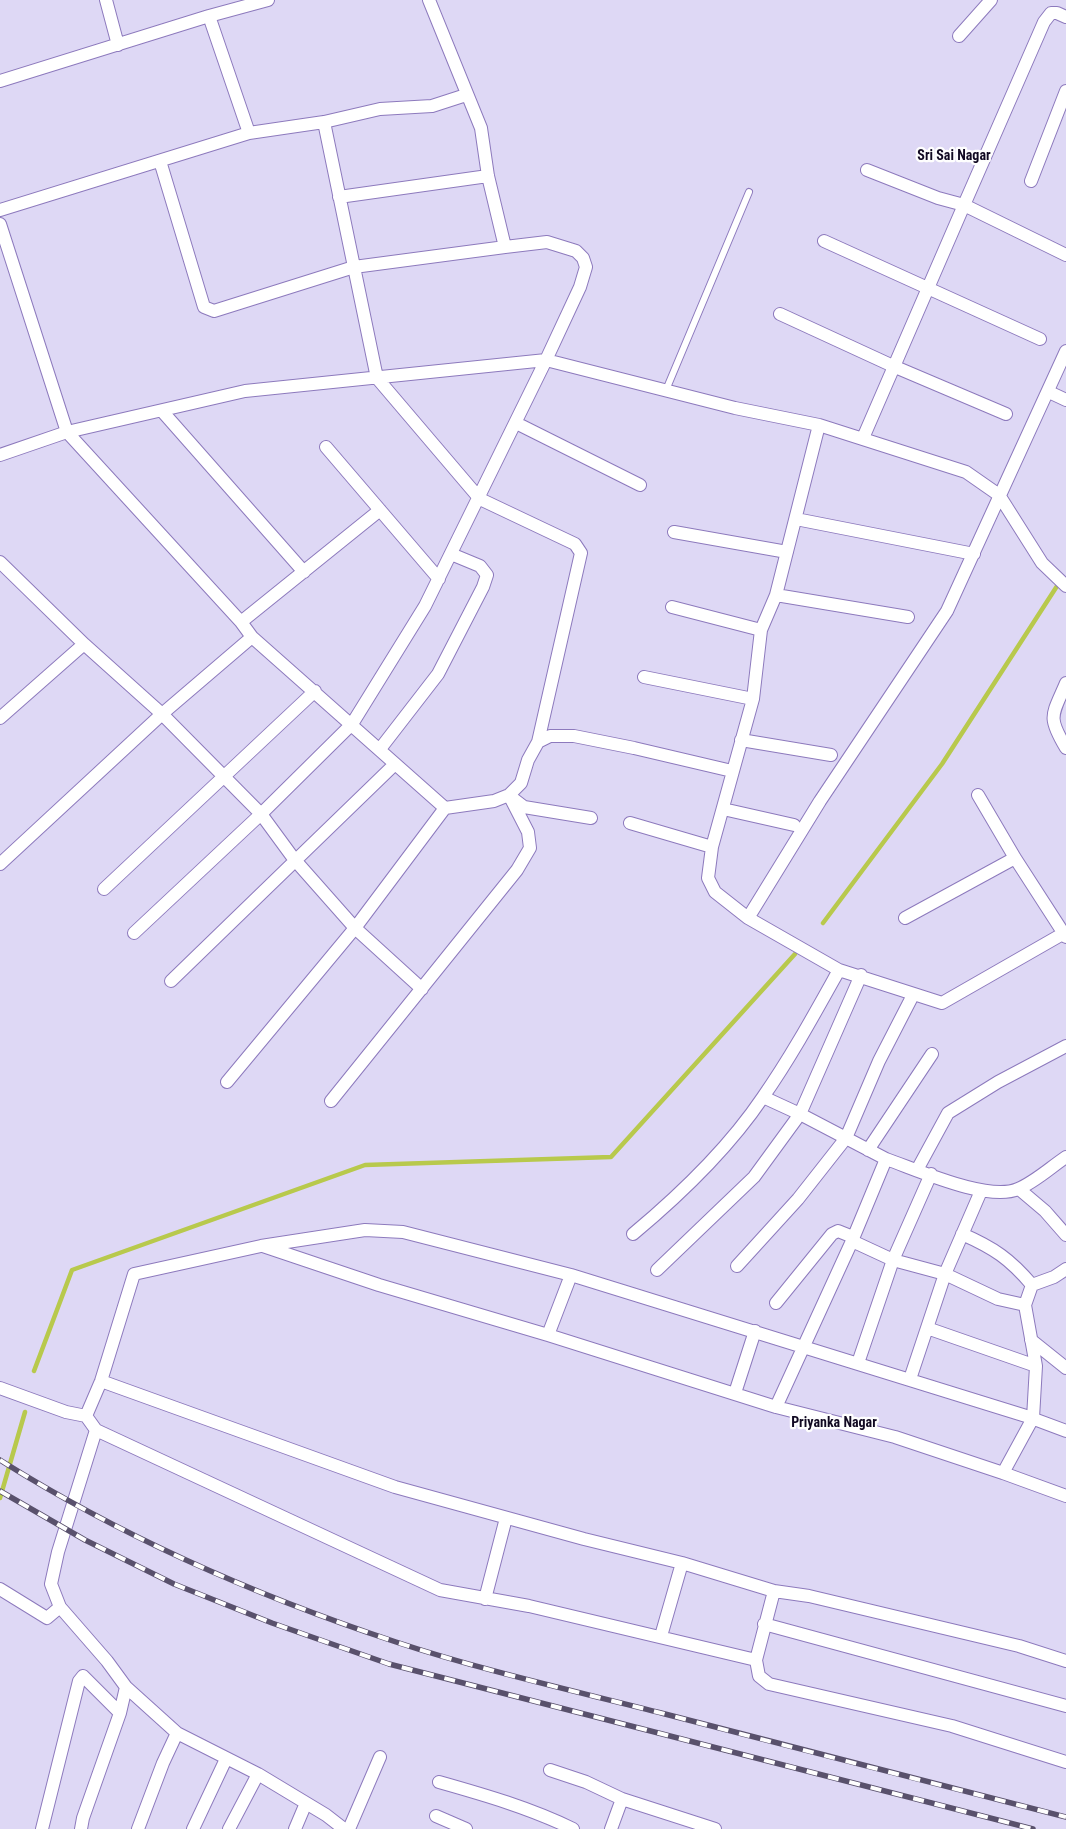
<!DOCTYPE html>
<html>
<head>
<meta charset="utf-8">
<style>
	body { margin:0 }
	canvas { display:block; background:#ded8f5 }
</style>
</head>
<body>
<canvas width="1066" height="1829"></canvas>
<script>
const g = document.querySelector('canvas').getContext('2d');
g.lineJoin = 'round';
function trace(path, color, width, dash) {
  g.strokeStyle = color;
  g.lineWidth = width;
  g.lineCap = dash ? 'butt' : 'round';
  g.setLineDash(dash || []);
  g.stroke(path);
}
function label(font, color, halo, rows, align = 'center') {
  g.font = font + ' "Roboto Condensed",sans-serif';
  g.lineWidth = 4.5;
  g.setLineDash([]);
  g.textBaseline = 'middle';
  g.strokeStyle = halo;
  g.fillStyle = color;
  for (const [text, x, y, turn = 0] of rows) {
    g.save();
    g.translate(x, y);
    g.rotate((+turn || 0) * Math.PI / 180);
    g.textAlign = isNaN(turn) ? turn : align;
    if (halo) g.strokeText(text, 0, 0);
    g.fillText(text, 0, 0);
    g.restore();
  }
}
trace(new Path2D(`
	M823,923L942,764L1059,583
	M34,1371L72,1270L365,1165L611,1157L795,954
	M0,1498L25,1412`), '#b8c94c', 4.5);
const lane = new Path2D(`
	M666,390L749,192`);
const street = new Path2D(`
	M106,0L118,45
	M429,0L481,128L488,176L505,247
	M209,16L249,133
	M959,36L991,0
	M0,81L209,16L268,0
	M324,122L377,378L480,499L575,544L581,553L538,742
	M867,170L938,198L964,205L1044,22L1051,13H1057L1066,17
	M1031,181L1066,91
	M339,197L488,176
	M0,210L249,133L324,122L380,109L432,106L466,95
	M0,224L67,432L245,391L546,360L735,408L819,425L966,472L999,495L1042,563L1066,586
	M824,241L1040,339
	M780,314L893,366L1006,414
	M1049,392L1066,400
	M162,411L304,572
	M516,423L640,485
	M819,425L776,595L761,630L753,699L712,847L708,878L715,892L748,918L839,970L942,1003L1066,932
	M863,438L964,205L1066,255
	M326,447L439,579
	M0,455L67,432L241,622L252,637L445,808L355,928L294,859L261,814L162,714L84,644L0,718
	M796,519L974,554
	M674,532L787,552
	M0,562L84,644
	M776,595L908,617
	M672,607L761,630
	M241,622L380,510
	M644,677L753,699
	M1066,683C1052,716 1047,716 1066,748
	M741,740L831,755
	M380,749L438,674L483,587L487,575L480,566L451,554
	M978,795L1015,858L1066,937
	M511,797L524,807L591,818
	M445,808L494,801L509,795L521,783L528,760L538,742L550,736H574L634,748L732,771
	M723,809L794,825
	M630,823L712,847
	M0,864L162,714L252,637
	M104,889L315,691
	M748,918L820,801L947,611L1066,351
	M905,918L1015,858
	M134,933L261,814L352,724L425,606L546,360L580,287L586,267L583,258L576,251L547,242L505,247L354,267L214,311L204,307L160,161
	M171,981L395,764
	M227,1082L355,928L422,989
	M763,1097L800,1114L886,1159
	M331,1101L517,870L530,848L528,832L509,795
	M868,1150L932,1054
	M917,1170L948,1113L998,1082L1066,1046
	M1019,1189L1045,1211L1066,1235
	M633,1234C681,1194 728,1149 763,1097C791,1057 815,1013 839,970
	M962,1234C994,1248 1010,1259 1032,1285
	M852,1241L893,1260L945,1274L998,1299L1025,1305
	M263,1246L379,1285L548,1335L776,1407L895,1437L1003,1473L1033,1418L1036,1366L1025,1305L1032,1285L1054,1277L1066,1269
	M737,1266L798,1199L846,1138L879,1061L913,995
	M657,1270L754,1177L800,1114L861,975
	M776,1303L832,1234L838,1231L853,1237
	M927,1328L1036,1366
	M548,1335L571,1275
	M1031,1340L1066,1368
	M858,1363L893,1260L931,1174
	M910,1379L945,1274L981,1191
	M101,1381L395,1487L584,1539L682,1563L774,1591
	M0,1388L66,1412L86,1416
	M735,1393L755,1331
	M776,1407L852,1241L886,1159C918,1170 988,1202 1018,1189C1035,1182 1051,1167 1066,1157
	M96,1430L440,1590L529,1606L756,1660L759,1676L769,1684L952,1726L1066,1762
	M1003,1473L1066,1496
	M0,1589L47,1618L60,1607L107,1661L126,1687L177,1733L258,1774L326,1815L344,1829
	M485,1599L506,1518
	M60,1607L51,1584L58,1552L96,1430L86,1416L101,1381L134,1274L261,1246L365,1230L403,1232L571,1275L1026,1416L1066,1431
	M764,1624L1066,1706
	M661,1636L682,1563
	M756,1660L774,1591L809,1596L1019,1646L1066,1661
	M550,1770L586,1782L622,1799L715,1829
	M439,1782C485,1795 530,1808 573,1829
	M436,1816L466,1829
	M42,1829L79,1681L83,1676L120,1713
	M81,1829L83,1818L120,1713L126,1687
	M138,1829L163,1763L177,1733
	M193,1829L226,1759
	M229,1829L258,1774
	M295,1829L306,1803
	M349,1829L380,1757
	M611,1829L622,1799`);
trace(lane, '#8d7abd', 8);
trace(street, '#8d7abd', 14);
trace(lane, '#fff', 6);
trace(street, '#fff', 12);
const rail = new Path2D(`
	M0,1460C124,1538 257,1596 396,1642C484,1671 575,1691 665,1714C798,1749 932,1783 1066,1817
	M0,1491L85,1540L174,1584L272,1623L389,1664L1033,1829`);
trace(rail, '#59516c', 5.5);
trace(rail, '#fefefe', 4, [11]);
label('bold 14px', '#110922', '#fefefe', [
	["Sri Sai Nagar",954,156],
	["Priyanka Nagar",834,1423]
]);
</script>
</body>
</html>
